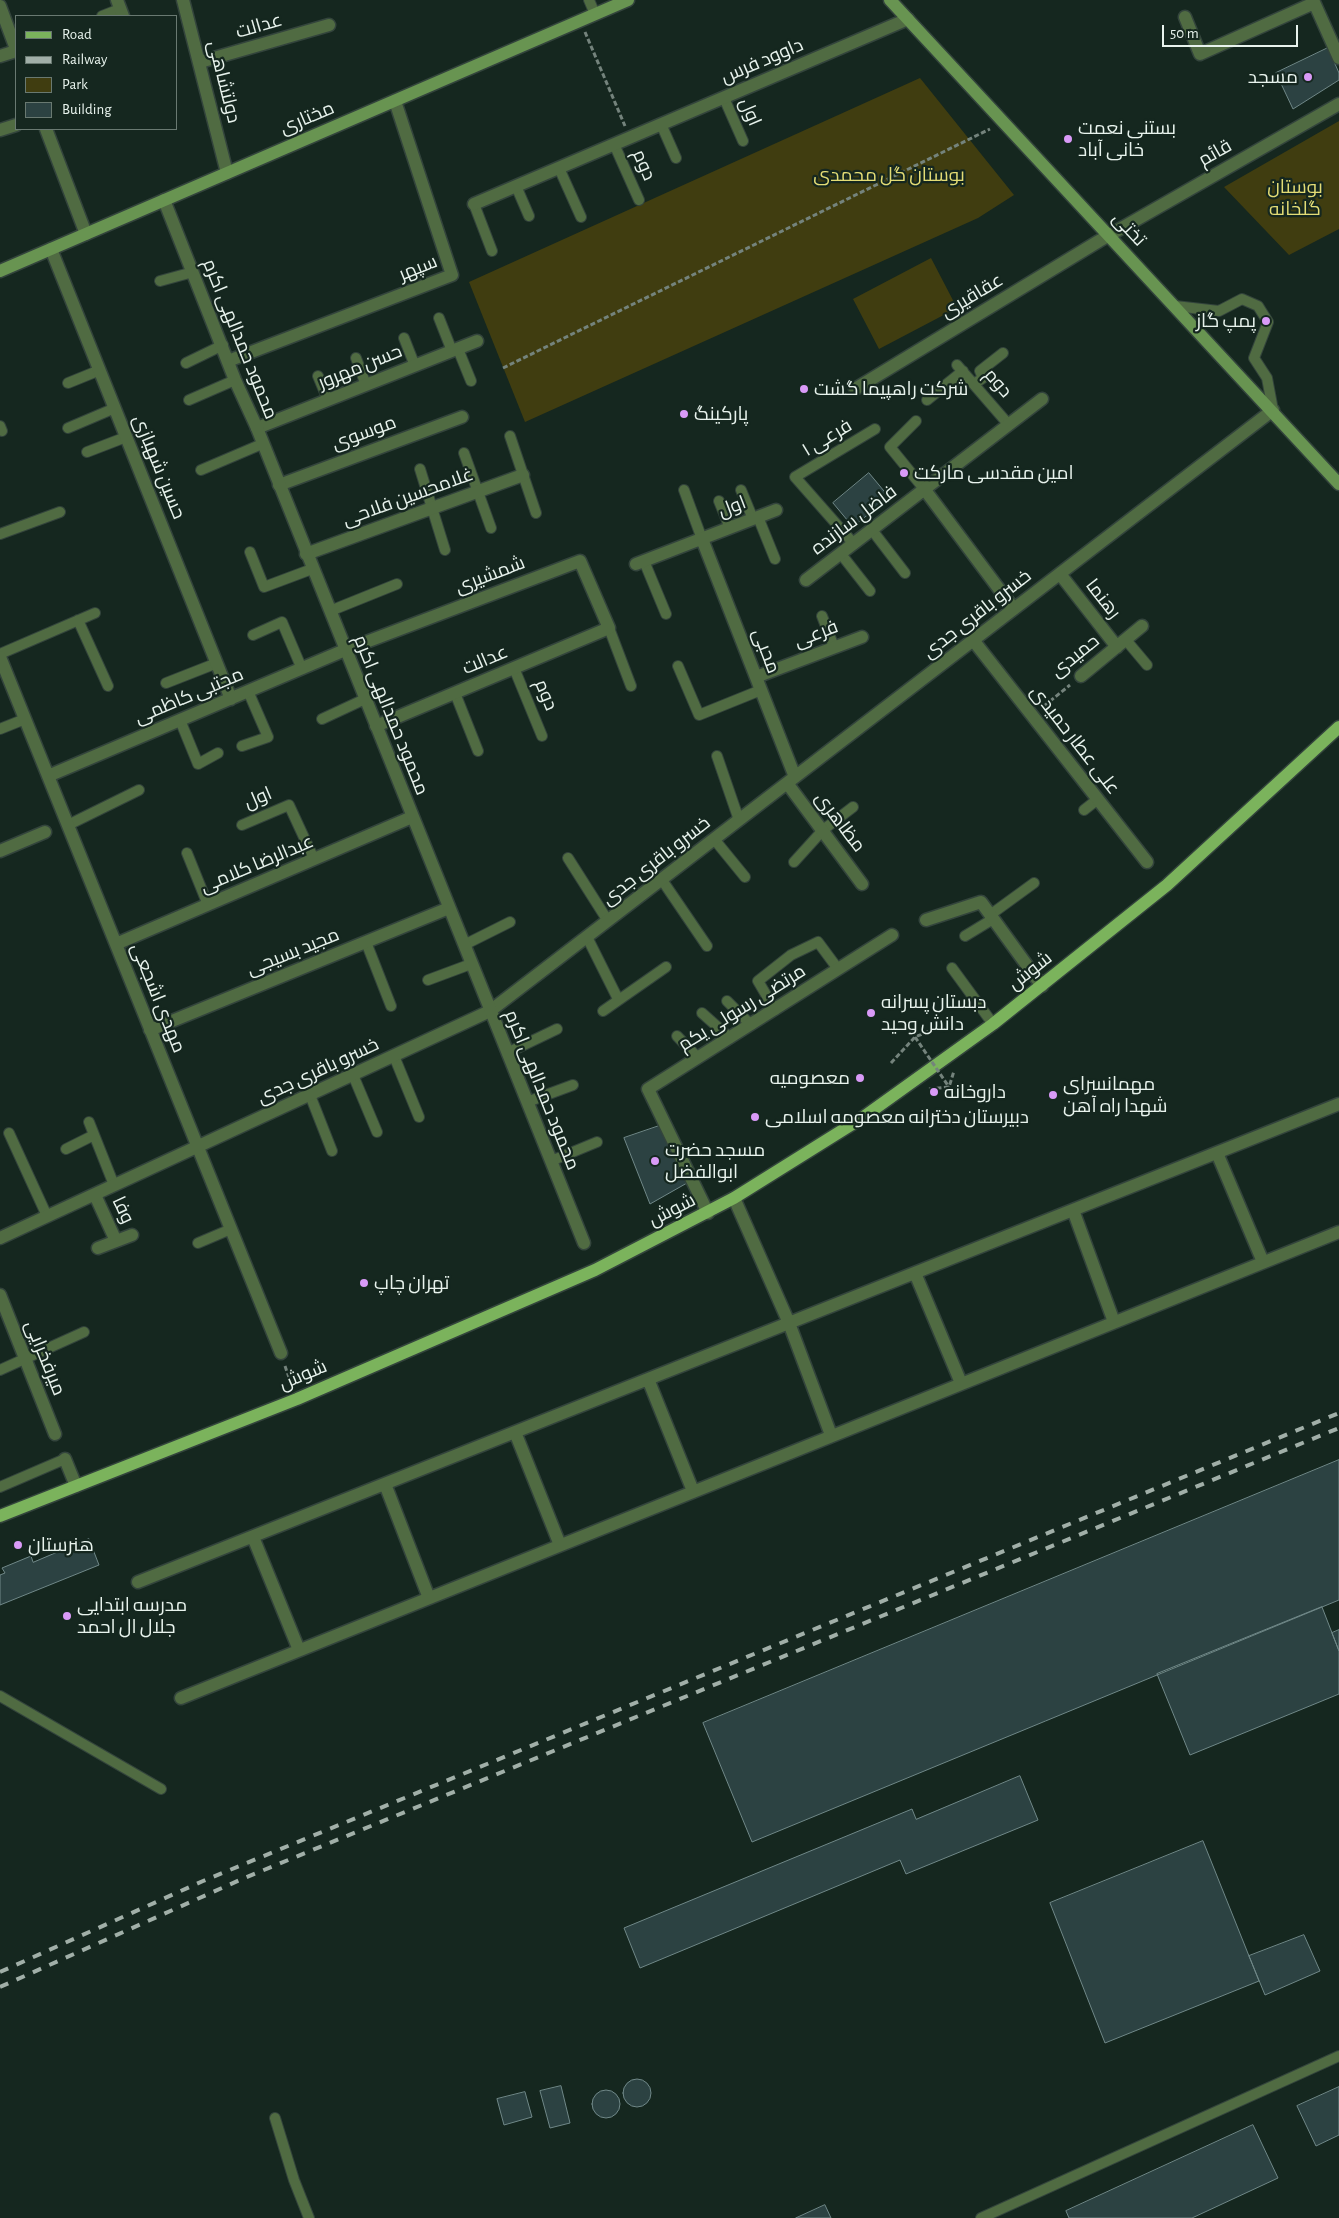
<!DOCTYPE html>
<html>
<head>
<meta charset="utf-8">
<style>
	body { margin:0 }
	#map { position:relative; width:1339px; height:2218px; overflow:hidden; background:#15271f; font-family:"Alegreya Sans",sans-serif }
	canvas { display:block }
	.legend { position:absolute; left:15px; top:15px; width:162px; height:115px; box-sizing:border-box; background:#15271f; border:1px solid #697971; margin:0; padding:6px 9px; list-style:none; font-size:15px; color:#e8f3ed }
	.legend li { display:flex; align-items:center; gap:10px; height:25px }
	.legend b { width:25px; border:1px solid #697971 }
	.scale { position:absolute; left:1162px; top:25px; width:136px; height:22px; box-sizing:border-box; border:2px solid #e8f3ed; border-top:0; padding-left:6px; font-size:15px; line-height:18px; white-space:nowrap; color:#e8f3ed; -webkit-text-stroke:4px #15271f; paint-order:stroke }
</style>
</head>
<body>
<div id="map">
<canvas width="1339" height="2218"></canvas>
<ul class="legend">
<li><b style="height:6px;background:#7bb35c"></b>Road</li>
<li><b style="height:6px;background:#a1afa8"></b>Railway</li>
<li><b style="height:14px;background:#403d10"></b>Park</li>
<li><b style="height:14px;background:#2c4242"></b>Building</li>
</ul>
<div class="scale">50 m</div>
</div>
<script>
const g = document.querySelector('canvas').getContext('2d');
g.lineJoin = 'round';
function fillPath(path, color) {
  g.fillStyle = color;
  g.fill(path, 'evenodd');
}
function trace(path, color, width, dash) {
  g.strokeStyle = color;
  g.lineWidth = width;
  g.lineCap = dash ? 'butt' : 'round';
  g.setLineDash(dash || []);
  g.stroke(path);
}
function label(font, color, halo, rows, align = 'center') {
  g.font = font + ' "Alegreya Sans",Cairo,sans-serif';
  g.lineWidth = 4.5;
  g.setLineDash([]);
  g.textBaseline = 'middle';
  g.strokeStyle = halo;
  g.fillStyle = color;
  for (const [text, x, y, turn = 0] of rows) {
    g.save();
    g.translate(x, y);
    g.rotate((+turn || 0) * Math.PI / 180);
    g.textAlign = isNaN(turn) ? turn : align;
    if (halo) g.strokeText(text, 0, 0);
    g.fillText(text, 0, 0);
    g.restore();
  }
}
fillPath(new Path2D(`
	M920,78L1014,195L978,218L525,422L469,282Z
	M1339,121V229L1289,255L1224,187Z
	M931,258L957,308L879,349L853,299Z`), '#403d10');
const building = new Path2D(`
	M1328,48L1339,73V80L1293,109L1276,73Z
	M869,473L889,497L853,527L833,503Z
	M662,1125L687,1183L650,1204L624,1138Z
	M1339,1460V1600L752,1842L703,1723Z
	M89,1539L99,1565L0,1605V1575L5,1573L2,1568L31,1556L33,1562Z
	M1322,1607L1339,1651V1694L1190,1755L1157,1674Z
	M1339,1630V1651L1332,1633Z
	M1020,1776L1038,1820L906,1874L900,1860L640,1968L624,1928L912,1809L916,1819Z
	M1203,1841L1259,1981L1105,2043L1050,1903Z
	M1304,1935L1320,1971L1265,1995L1249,1956Z
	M623 2093a14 14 0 1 1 28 0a14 14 0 1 1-28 0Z
	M561,2086L570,2123L550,2128L540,2091Z
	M1339,2087V2135L1316,2146L1297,2106Z
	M592 2104a14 14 0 1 1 28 0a14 14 0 1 1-28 0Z
	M525,2092L532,2117L504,2125L497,2099Z
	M1253,2125L1278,2178L1192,2218H1069L1066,2211Z
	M825,2205L831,2218H796Z`);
fillPath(building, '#2c4242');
trace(building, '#708888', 1);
const service = new Path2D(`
	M589,0L595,14
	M102,16L120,9
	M724,98L743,141
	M661,124L676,158
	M614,144L639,200
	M559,168L581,217
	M516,186L529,216
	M474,204L492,251
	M160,281L193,272
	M1175,306L1219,311L1242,299L1258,306L1268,322L1254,358L1267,378L1273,410
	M439,318L452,351
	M404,338L415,366
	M458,349L471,381
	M356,358L366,385
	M186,363L223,345
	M957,365L1009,425
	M318,376L328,400
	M68,383L100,370
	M974,384L983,378L980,371L1003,353
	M189,400L235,380
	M927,400L963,371
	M916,421L890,447L925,490
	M0,426L2,431
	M68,428L115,408
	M510,436L536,513
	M87,452L126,437
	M464,453L491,528
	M420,469L445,550
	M201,470L262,444
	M684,490L702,539
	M741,490L753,519
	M719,501L730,528
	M758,517L775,559
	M872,530L905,573
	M0,534L60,512
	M854,544L795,477L875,429
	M250,552L264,587L312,569
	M841,554L870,591
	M644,561L666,614
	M330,611L397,584
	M822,616L834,647
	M78,620L108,686
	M609,628L631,686
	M253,635L282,622L302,669
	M1126,640L1147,665
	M0,654L95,613
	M678,666L699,715L761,690
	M514,668L542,736
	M166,683L217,663
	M455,693L478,751
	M322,719L365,699
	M180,720L198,764L218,753
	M0,729L25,719
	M242,746L268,737L248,691
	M717,756L739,820
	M1084,810L1098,799
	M68,825L139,790
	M242,825L289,805L314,859
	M714,839L745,877
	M187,853L208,905
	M568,858L608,921
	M794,862L823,830L853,807
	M662,880L707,946
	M990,915L1034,883
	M965,936L993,919
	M587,937L618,999
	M366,942L391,1006
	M464,945L510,922
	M952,968L993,1024
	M428,980L471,964
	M727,1001L751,1025
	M775,1010L758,981L791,955L818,942L838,969
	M603,1011L666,967
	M702,1013L730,1038
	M677,1036L698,1058
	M507,1053L557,1029
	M394,1056L419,1117
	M353,1075L377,1132
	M310,1095L332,1151
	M527,1102L573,1085
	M89,1122L114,1185
	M9,1133L47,1216
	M66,1149L94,1135
	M551,1161L597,1142
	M198,1243L231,1229
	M0,1370L84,1332
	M0,1487L65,1459
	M0,1696L161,1789
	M275,2118L294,2180L309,2218
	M981,2218L1339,2056`);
const minor = new Path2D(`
	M117,0L123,16
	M183,0L227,173
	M1313,0L1339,58
	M0,6L16,49
	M1185,17L1200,54L1314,3
	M0,56L16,51
	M200,62L329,25
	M46,129L86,234
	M0,130L16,125
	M474,204L908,19
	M51,249L231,699
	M228,361L452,275L395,101
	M855,389L1099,241L1339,104
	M257,428L477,341
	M279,485L462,417
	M925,490L1014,609
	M702,539L795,777
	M306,554L523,475
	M636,564L776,510
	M1060,574L1117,647
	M806,580L1042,399
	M973,640L1147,862
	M0,657L281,1353
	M1081,676L1142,626
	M756,677L862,637
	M48,776L345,650L580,561L609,628L376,726
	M787,783L862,884
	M0,851L45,832
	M926,920L981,902L1042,986
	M116,944L412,817
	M150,1030L449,908
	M1217,1153L1263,1262
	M95,1195L116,1241
	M734,1198L789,1323L831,1435
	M1073,1210L1114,1322
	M708,1213L648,1089L892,935
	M0,1238L490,1011L1273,410
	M98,1248L132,1235
	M915,1273L961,1383
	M0,1295L55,1434
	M648,1379L693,1491
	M515,1432L560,1545
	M65,1459L76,1486
	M385,1484L429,1598
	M253,1537L299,1650
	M138,1582L1339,1104
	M181,1698L1339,1232`);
const tertiary = new Path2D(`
	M164,200L235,380L257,428L584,1243`);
const secondary = new Path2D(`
	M890,0L1339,484
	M0,271L628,0`);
const primary = new Path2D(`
	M0,1516L297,1399L595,1270L734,1198L862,1118L993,1024L1167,885L1339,727`);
trace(service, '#33443c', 12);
trace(minor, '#33443c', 15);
trace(tertiary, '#33443c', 15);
trace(secondary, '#33443c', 15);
trace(primary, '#33443c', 15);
trace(new Path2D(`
	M585,32L625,126
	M503,368L990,129
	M1044,706L1070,685
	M891,1063L915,1037L942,1026
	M929,1089L949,1087L954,1071
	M285,1366L292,1386`), '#74837c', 3, [5, 2.5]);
trace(service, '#506b42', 10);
trace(minor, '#506b42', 12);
trace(tertiary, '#506b42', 12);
trace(secondary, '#689451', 12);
trace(primary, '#7bb35c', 12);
trace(new Path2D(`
	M0,1972L203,1881L1339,1413
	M0,1987L242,1879L1339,1428`), '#a1afa8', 4, [9, 9]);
trace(new Path2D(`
	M915,1037L949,1087`), '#74837c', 3, [5, 2.5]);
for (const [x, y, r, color] of [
	[1308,77,5,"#d99af7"],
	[1068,139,5,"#d99af7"],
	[1266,321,5,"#d99af7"],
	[804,389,5,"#d99af7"],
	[684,414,5,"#d99af7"],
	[904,473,5,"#d99af7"],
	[871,1013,5,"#d99af7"],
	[860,1078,5,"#d99af7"],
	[934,1092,5,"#d99af7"],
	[1053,1095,5,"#d99af7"],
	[755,1117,5,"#d99af7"],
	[655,1161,5,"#d99af7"],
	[364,1283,5,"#d99af7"],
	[18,1545,5,"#d99af7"],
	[67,1616,5,"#d99af7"]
]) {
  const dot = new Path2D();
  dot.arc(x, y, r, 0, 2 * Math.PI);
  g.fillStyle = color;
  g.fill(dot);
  trace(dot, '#15271f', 2);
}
label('19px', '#e8f3ed', '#15271f', [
	["عدالت",259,26,-16],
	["داوود فرس",762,61,-23],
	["دولتشاهی",224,82,76],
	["اول",750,112,67],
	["مختاری",307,118,-23],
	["قائم",1215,153,-30],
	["دوم",644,165,67],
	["تختی",1129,229,47],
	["سپهر",418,268,-22],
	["عقاقیری",972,296,-31],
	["محمود حمدالهی اکرم",240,339,68],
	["حسن مهرور",360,367,-22],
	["دوم",998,383,49],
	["موسوی",364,433,-20],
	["فرعی ۱",827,438,-31],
	["حسین شهبازی",159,467,68],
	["غلامحسین فلاحی",408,497,-20],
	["اول",732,507,-21],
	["فاضل سازنده",854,520,-37],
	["شمشیری",490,575,-21],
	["رهنما",1103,599,52],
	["خسرو باقری جدی",977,614,-38],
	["فرعی",816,634,-21],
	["محبی",766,651,69],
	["حمیدی",1075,656,-39],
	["عدالت",485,660,-23],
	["دوم",546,695,68],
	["مجتبی کاظمی",189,696,-23],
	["محمود حمدالهی اکرم",391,715,68],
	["علی عطار حمیدی",1075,740,52],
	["اول",258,798,-23],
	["مظاهری",840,822,53],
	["خسرو باقری جدی",656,861,-38],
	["عبدالرضا کلامی",257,864,-23],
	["مجید بسیجی",293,952,-22],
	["شوش",1030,971,-38],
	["مهدی اشجعی",158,998,68],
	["مرتضی رسولی یکم",742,1008,-32],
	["خسرو باقری جدی",318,1071,-25],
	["محمود حمدالهی اکرم",542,1090,68],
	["وفا",123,1210,65],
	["شوش",672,1210,-27],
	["میرفخرایی",45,1358,68],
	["شوش",303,1375,-23]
]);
label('19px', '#e8f3ed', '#15271f', [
	["مسجد",1298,77,"right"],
	["بستنی نعمت",1078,128],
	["خانی آباد",1078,150],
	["پمپ گاز",1256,321,"right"],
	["شركت راهپيما گشت",814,389],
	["پارکینگ",694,414],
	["امین مقدسی مارکت",914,473],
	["دبستان پسرانه",881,1002],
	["دانش وحید",881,1024],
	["معصومیه",850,1078,"right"],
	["مهمانسرای",1063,1084],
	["شهدا راه آهن",1063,1106],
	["داروخانه",944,1092],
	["دبیرستان دخترانه معصومه اسلامی",765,1117],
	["مسجد حضرت",665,1150],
	["ابوالفضل",665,1172],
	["تهران چاپ",374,1283],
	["هنرستان",28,1545],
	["مدرسه ابتدایی",77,1605],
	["جلال ال احمد",77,1627]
], 'left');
label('19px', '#e3dc75', '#15271f', [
	["بوستان گل محمدی",889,175],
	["بوستان",1295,187],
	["گلخانه",1295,209]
]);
</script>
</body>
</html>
